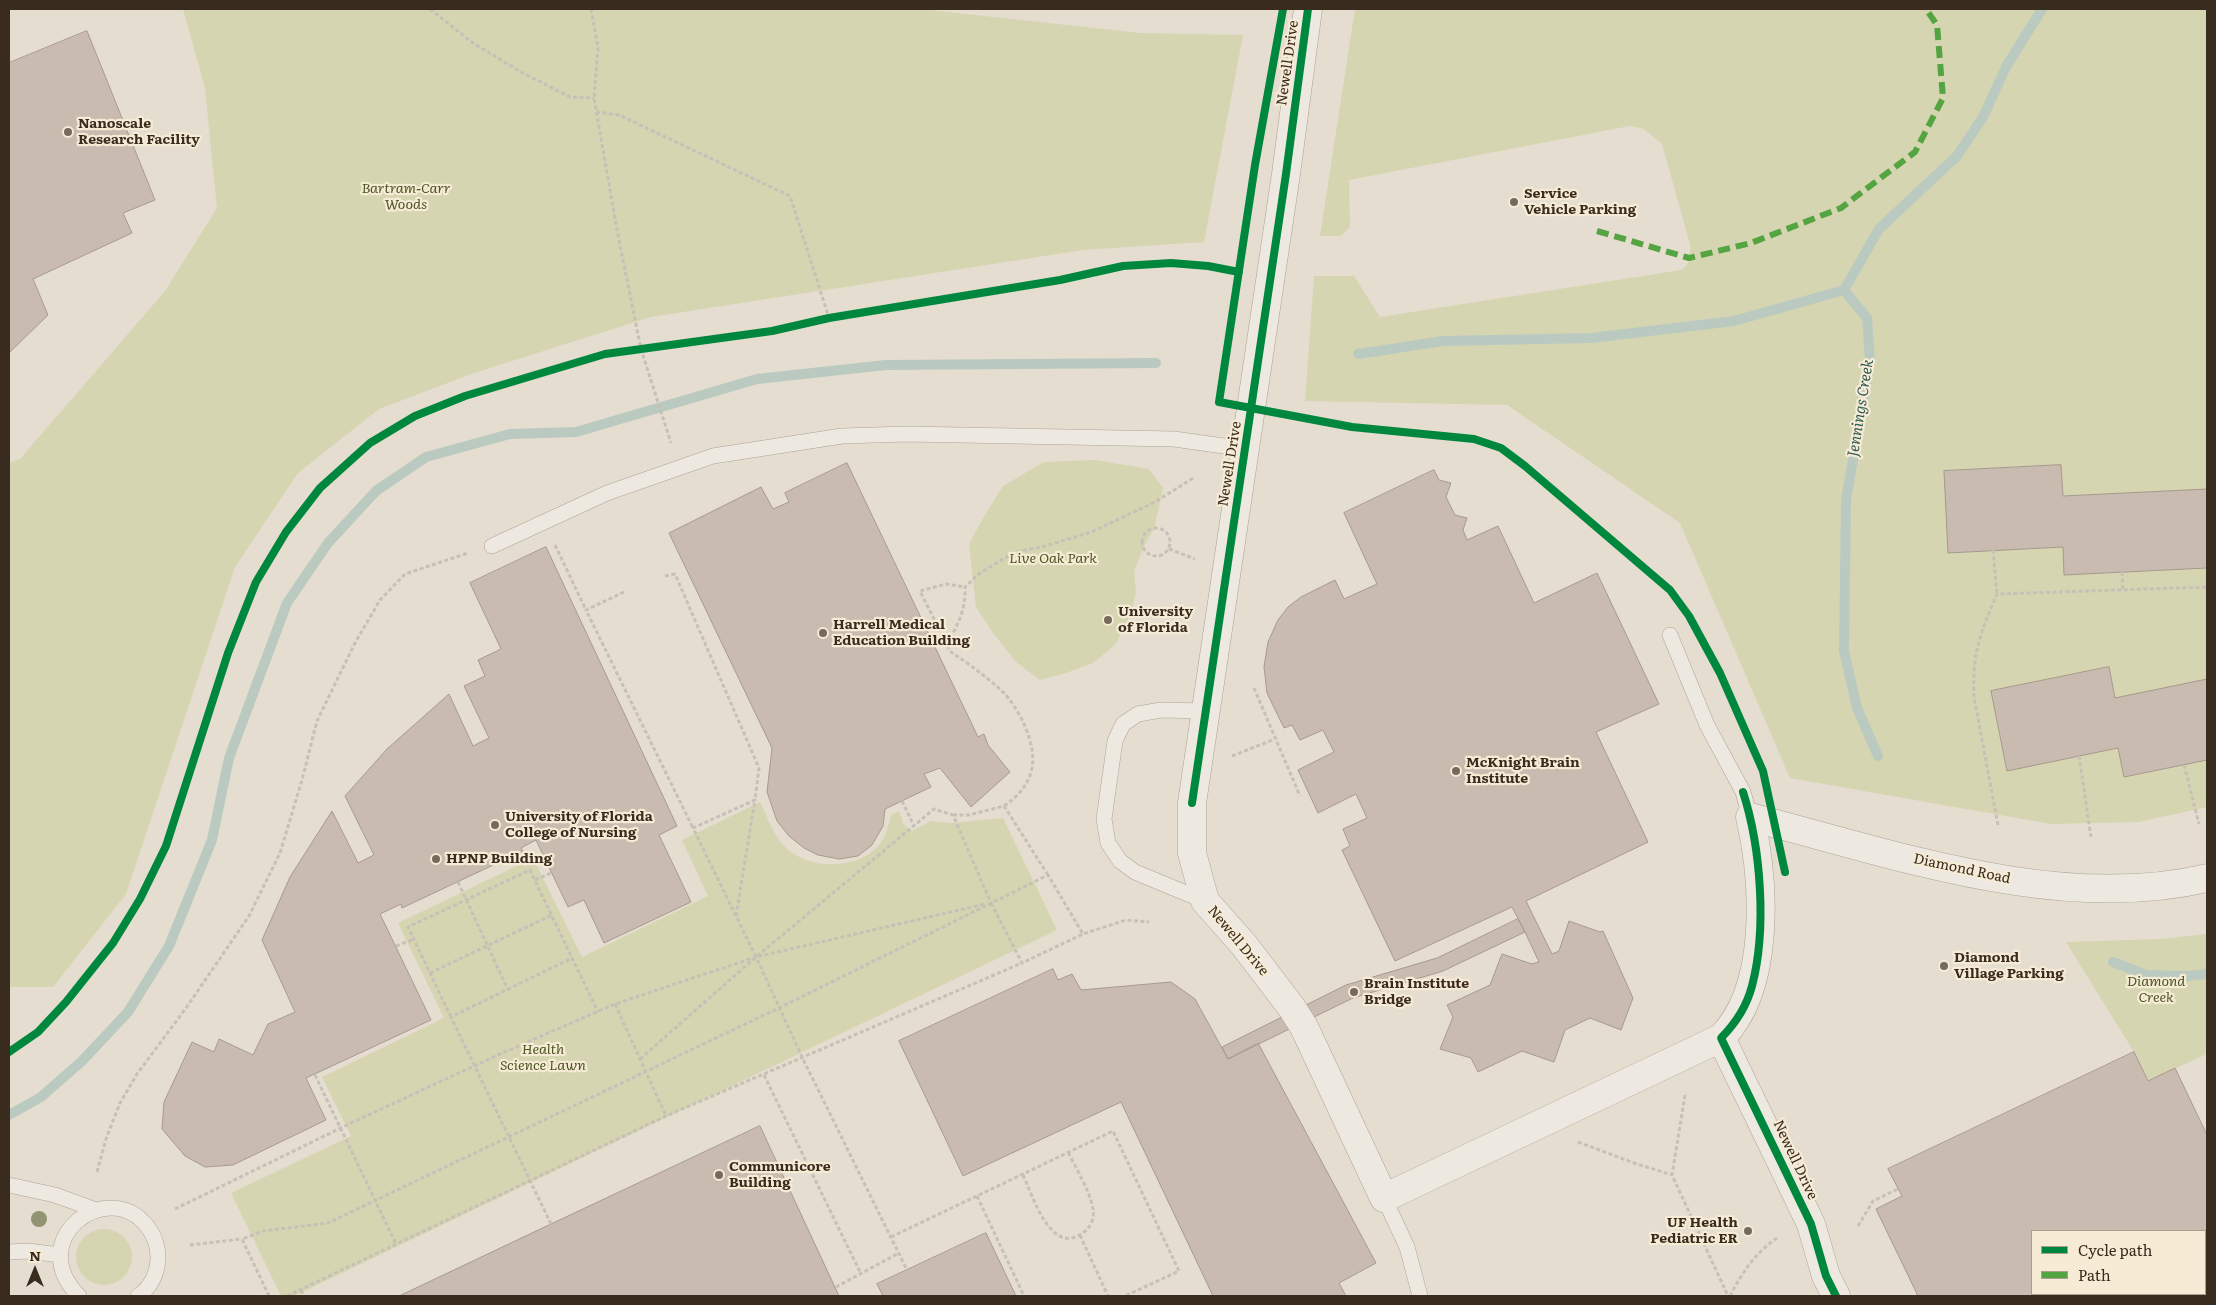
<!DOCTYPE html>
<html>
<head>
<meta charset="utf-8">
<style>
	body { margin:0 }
	#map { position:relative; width:2216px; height:1305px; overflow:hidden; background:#e5ddcf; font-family:Literata,serif }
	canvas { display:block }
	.frame { position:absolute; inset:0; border:10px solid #3a2b1f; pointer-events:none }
	.legend { position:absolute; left:2031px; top:1230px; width:175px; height:65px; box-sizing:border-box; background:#f6ebd5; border:1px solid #ab9e8c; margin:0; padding:6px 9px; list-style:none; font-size:15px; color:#3a2b1f }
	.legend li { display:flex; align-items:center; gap:10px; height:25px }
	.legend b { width:25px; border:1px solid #ab9e8c }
	.north { position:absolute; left:10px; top:1245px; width:50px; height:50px; -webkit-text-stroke:4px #f6ebd5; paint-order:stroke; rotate:0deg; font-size:14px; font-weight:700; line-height:20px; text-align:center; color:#3a2b1f }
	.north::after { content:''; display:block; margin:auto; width:18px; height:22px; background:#3a2b1f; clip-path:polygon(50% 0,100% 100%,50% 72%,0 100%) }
</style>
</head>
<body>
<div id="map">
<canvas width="2216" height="1305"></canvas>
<div class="frame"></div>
<ul class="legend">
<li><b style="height:6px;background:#00873e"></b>Cycle path</li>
<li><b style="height:6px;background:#54a441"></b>Path</li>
</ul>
<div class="north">N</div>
</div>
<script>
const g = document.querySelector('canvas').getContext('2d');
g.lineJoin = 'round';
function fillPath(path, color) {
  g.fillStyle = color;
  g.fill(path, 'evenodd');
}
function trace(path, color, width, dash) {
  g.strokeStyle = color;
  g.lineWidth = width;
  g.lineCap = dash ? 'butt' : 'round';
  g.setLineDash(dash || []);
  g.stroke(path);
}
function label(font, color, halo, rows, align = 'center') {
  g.font = font + ' Literata,serif';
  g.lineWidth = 4.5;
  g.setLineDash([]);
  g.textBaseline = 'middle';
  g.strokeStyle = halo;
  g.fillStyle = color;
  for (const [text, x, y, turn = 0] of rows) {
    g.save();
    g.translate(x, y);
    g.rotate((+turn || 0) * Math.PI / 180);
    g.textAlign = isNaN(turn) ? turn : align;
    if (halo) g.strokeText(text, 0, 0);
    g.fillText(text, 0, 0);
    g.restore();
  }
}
fillPath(new Path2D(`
	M183,9H921L1140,33L1243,35L1204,242L1083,250L651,317L474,373L379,409L298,473L235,567L126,894L53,987H9V463L20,459L165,291L217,208L205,88Z
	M1355,9H2207V807L2139,822L2051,824L1790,778L1680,523L1507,405L1305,401L1314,276H1354L1380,317L1681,270C1690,265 1691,255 1690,244L1662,144L1644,129L1630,126L1349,180L1350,227L1341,236H1320Z
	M1094,460L1149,469L1163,488L1154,529L1145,544L1134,571L1136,593L1131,614L1115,645L1093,663L1066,673L1040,680L1016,662L993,633L976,607L969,544L983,518L1003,486L1044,462Z
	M760,802C768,818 774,837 787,849C812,871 863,870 882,841C887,833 889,824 891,815L899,811L904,825L912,831L931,821L951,823L1003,818L1057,930L294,1296H281L231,1193L351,1136L322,1077L444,1018L398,923L533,858L582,957L708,896L682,840Z
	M2207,934V1054L2148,1081L2134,1052L2066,942L2160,939Z
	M76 1257a28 28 0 1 1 56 0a28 28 0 1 1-56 0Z`), '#d6d5b1');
trace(new Path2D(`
	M1844,290L1867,318L1870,361L1846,500L1844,651L1857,708L1878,756
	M1844,290L1879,229L1957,156L1983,117L2006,67L2042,9
	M1358,354L1443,341L1591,338L1734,321L1844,290
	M2113,962L2146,975L2188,976L2207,974
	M9,1115L41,1097L82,1061L128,1012L169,946L212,840L229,758L287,603L328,543L376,491L426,457L510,434L576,432L757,379L886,365L1156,363`), '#bacac0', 10);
const building = new Path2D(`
	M87,31L155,200L123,213L132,233L33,279L48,315L9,353V63Z
	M847,463L978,737L984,734L988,745L1010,772L971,807L940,768L924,774L931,787L885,809L883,826L872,845L858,856L839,859L818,855L804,848L789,836L777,821L767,792L772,748L669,533L761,487L773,509L789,502L785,493Z
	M2061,465L2063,496L2207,489V568L2064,575L2063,547L1948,553L1944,471Z
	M1434,470L1439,480L1451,483L1446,497L1455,515L1467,518L1463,530L1467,540L1498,526L1534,603L1597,573L1659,704L1596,732L1648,842L1526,901L1552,954L1559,951L1569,921L1600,932L1603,931L1633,998L1621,1030L1590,1018L1565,1030L1554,1062L1522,1051L1478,1072L1471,1058L1440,1049L1453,1017L1447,1005L1490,985L1502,954L1532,964L1539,962L1525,932L1512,907L1395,961L1342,850L1350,846L1343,829L1367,818L1356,794L1318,813L1298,770L1334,752L1323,730L1300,740L1292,725L1284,728L1267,693L1264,667L1268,642L1278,620L1288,607L1301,597L1335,580L1344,599L1377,584L1344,513Z
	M546,547L677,826L659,835L691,902L604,943L584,900L568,907L536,840L521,848L523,851L402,908L401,904L380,914L431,1020L306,1078L326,1120L233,1165L205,1167L185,1156L162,1129L164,1102L192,1042L214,1052L219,1039L253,1055L268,1024L295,1012L262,940L290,877L332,811L358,863L374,855L345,796L387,749L449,694L473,746L489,738L464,686L485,676L478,660L501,649L470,583Z
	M2109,667L2115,698L2207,679V760L2124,777L2118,748L2007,771L1991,691Z
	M1518,919L1525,932L1443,971L1353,998L1228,1059L1222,1047L1346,985L1437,958Z
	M1053,969L1058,980L1072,974L1081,990L1171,982L1195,999L1228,1059L1258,1043L1376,1263L1339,1283L1346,1296H1213L1121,1102L963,1176L899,1041Z
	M2134,1052L2148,1081L2175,1068L2207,1135V1245L2205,1246V1231H2032V1294H2106L2100,1296H1918L1876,1209L1902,1196L1888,1169Z
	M760,1126L839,1296H399L551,1224Z
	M986,1233L1016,1296H883L877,1284Z
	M2207,1289V1296H2192L2205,1294Z`);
fillPath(building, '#cabbb0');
trace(building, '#a6998e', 1);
const service = new Path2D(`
	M492,546L607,493L713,456L842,436L907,434L1174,439L1245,449
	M1670,635L1707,725L1743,792L1750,817
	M1205,901L1135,872L1120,861L1108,843L1104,819L1115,741L1123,724L1138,714L1161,710L1206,711
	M9,1185L55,1195L96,1210
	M1384,1198L1407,1247L1420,1296
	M9,1252L28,1251L60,1255
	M79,1296C23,1240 107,1176 147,1226C154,1235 158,1245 158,1257C158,1272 151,1288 138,1296`);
const minor = new Path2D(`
	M1308,9L1286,174L1192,803V853L1205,901L1244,945L1292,1008L1304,1027L1384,1198L1721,1038C1771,988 1765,882 1750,817C1894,854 2059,913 2207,878
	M1721,1038L1811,1224L1826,1276L1836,1296`);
trace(service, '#aba398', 16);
trace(minor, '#aba398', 29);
trace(new Path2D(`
	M430,9L473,43L521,72L570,97L594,98
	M591,9L598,47L594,98L617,230L641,349L671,443
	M596,112L619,115L790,196L829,318
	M1142 542a14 14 0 1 1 28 0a14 14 0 1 1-28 0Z
	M555,545L586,610
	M1169,549L1195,559
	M1993,550L1997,594
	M2122,572L2123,591
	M665,576L675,574L759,768L755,800
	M624,592L586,610L693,828
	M946,643L920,591L946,584L965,587
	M1254,688L1300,796
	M1232,756L1275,739
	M2079,756L2091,837
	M2184,765L2199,824
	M902,801L914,826
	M1004,806C1036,784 1039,758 1024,724C1019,713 1011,700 1003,692C987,677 969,664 951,652L946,644C958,627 966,608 965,587L980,573L1015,552L1042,547L1091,532L1155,502L1195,477
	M953,815H969L1004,806L1048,875
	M1998,825L1974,697C1972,654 1980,633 1997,594L2207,587
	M535,880L551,873
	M458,882L508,990
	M991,903L1022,963L1083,934
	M736,916L755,800L693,828L756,957L985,904
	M396,946L414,939
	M430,973L552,915
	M615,1004L666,1116
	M451,1017L408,927L530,870L572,958
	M640,1059L756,957L934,809L953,815L991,903
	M315,1075L396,1244
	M764,1075L861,1274
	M1685,1095L1672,1175L1728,1296
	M1578,1142L1634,1163L1672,1175
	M97,1172L106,1139L120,1103L137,1074L186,1008L249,916L280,853L302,780L317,721L355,643L380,600L405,574L468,553
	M1023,1175C1033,1196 1051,1258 1084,1232C1091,1227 1095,1217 1093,1208C1090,1192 1076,1168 1068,1152
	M977,1196L1024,1296
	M175,1209L351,1123L500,1054L615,1004L756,957L803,1059L907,1270
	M551,1224L451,1017L572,958L598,1012
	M1858,1226L1873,1201L1898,1189
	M1080,1235L1108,1296
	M891,1237L1113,1131L1179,1271L1125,1296
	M190,1245L242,1239
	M836,1287L899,1253
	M301,1290L304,1296
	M269,1296L242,1239L263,1231L328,1223L779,1008L1048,875L1083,934L1126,920L1149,922
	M287,1296L666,1116L1022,963
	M1730,1296C1742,1273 1755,1253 1777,1238`), '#c6c0b7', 3, [4, 2.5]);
trace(service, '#eee9e0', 15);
trace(minor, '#eee9e0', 28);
trace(new Path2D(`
	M1597,231L1689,258L1751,243L1841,208L1915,152L1943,98L1937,25L1926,9`), '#54a441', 6, [12, 6]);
trace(new Path2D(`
	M1283,9L1255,165L1219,402L1352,427L1474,439L1501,448L1525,466L1670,590L1689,616L1720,673L1763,771L1785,872
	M1743,792C1761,848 1767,929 1752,986C1747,1005 1735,1024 1721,1038L1811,1224L1826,1276L1836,1296
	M1192,803L1286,174L1308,9
	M9,1052L38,1032L66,1002L113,943L140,899L166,846L228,653L256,582L286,532L320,488L370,443L415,416L465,396L605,354L772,331L829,318L1060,280L1123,266L1171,263L1208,266L1239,272`), '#00873e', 8);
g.fillStyle = '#919372';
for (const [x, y] of [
	[39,1219]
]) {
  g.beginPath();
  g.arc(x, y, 8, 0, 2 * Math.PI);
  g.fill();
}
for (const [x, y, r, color] of [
	[68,132,5,"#76695d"],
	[1514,202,5,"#76695d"],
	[1108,620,5,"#76695d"],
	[823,633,5,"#76695d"],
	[1456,771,5,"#76695d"],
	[495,825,5,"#76695d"],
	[436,859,5,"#76695d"],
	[1944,966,5,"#76695d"],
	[1354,992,5,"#76695d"],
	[719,1175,5,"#76695d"],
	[1748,1231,5,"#76695d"]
]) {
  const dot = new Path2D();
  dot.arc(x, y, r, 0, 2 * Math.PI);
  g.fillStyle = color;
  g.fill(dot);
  trace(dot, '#f6ebd5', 2);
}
label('14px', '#3a2b1f', '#f6ebd5', [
	["Newell Drive",1288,63,-82],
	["Newell Drive",1230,464,-81],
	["Diamond Road",1962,869,12],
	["Newell Drive",1238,941,50],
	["Newell Drive",1795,1160,65]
]);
label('bold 14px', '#3a2b1f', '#f6ebd5', [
	["Nanoscale",78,124],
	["Research Facility",78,140],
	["Service",1524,194],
	["Vehicle Parking",1524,210],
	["University",1118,612],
	["of Florida",1118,628],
	["Harrell Medical",833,625],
	["Education Building",833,641],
	["McKnight Brain",1466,763],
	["Institute",1466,779],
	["University of Florida",505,817],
	["College of Nursing",505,833],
	["HPNP Building",446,859],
	["Diamond",1954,958],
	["Village Parking",1954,974],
	["Brain Institute",1364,984],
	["Bridge",1364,1000],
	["Communicore",729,1167],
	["Building",729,1183],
	["UF Health",1738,1223,"right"],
	["Pediatric ER",1738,1239,"right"]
], 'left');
label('italic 14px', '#4d5725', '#f6ebd5', [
	["Bartram-Carr",406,189],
	["Woods",406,205],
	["Live Oak Park",1053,559],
	["Diamond",2156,982],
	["Creek",2156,998],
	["Health",543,1050],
	["Science Lawn",543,1066]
]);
label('italic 15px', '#2e5a55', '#f6ebd5', [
	["Jennings Creek",1861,408,-81]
]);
</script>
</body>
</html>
